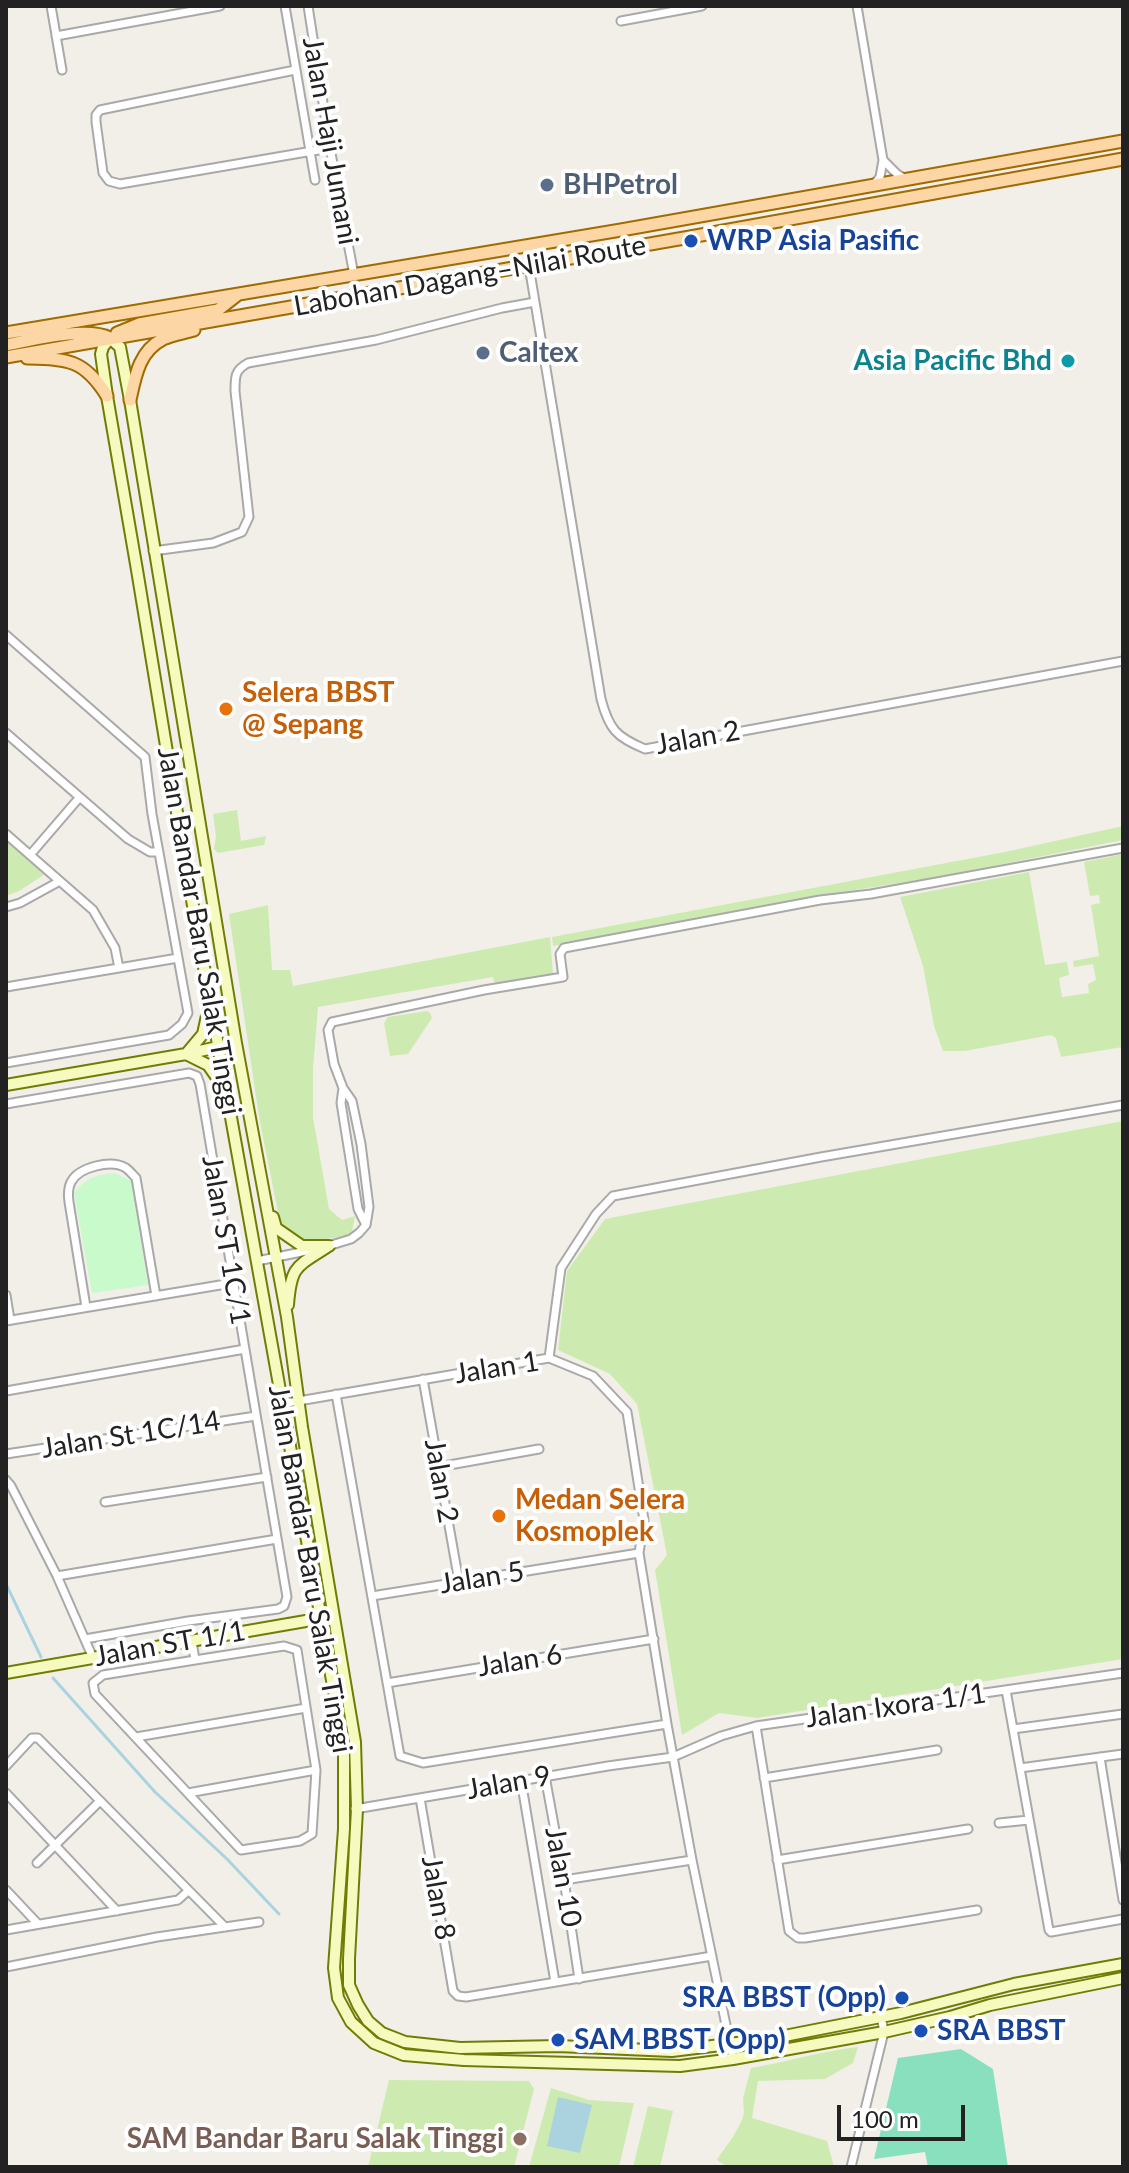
<!DOCTYPE html>
<html>
<head>
<meta charset="utf-8">
<style>
	body { margin:0 }
	#map { position:relative; width:1129px; height:2173px; overflow:hidden; background:#f2efe9; font-family:Lato,sans-serif }
	canvas { display:block }
	.frame { position:absolute; inset:0; border:8px solid #222; pointer-events:none }
	.scale { position:absolute; left:837px; top:2105px; width:128px; height:36px; box-sizing:border-box; border:4px solid #222; border-top:0; padding-left:10px; font-size:24px; line-height:28px; white-space:nowrap; color:#222; -webkit-text-stroke:6px #fff; paint-order:stroke }
</style>
</head>
<body>
<div id="map">
<canvas width="1129" height="2173"></canvas>
<div class="frame"></div>
<div class="scale">100 m</div>
</div>
<script>
const g = document.querySelector('canvas').getContext('2d');
g.lineJoin = 'round';
function fillPath(path, color) {
  g.fillStyle = color;
  g.fill(path, 'evenodd');
}
function trace(path, color, width, dash) {
  g.strokeStyle = color;
  g.lineWidth = width;
  g.lineCap = dash ? 'butt' : 'round';
  g.setLineDash(dash || []);
  g.stroke(path);
}
function label(font, color, halo, rows, align = 'center') {
  g.font = font + ' Lato,sans-serif';
  g.lineWidth = 8;
  g.setLineDash([]);
  g.textBaseline = 'middle';
  g.strokeStyle = halo;
  g.fillStyle = color;
  for (const [text, x, y, turn = 0] of rows) {
    g.save();
    g.translate(x, y);
    g.rotate((+turn || 0) * Math.PI / 180);
    g.textAlign = isNaN(turn) ? turn : align;
    if (halo) g.strokeText(text, 0, 0);
    g.fillText(text, 0, 0);
    g.restore();
  }
}
fillPath(new Path2D(`
	M237,810L241,841L266,836L264,845L218,853L214,849L216,836L213,814Z
	M1123,826V840L943,876L780,902L553,946L552,937L1005,852Z
	M6,839L45,874L19,891L6,896Z
	M1123,854V1047L1061,1057L1056,1038L1051,1035L965,1051H943L934,1026L923,966L900,897L1029,872L1045,965L1067,962L1069,975L1059,978L1062,997L1089,993L1088,984L1096,980L1093,964L1074,967L1073,961L1099,956L1091,905L1100,903L1099,895L1090,896L1084,862Z
	M268,905L272,970H290L293,986L550,937L553,974L495,985L493,977L318,1007L313,1069V1117L329,1209L342,1220L355,1216L352,1232L347,1236L304,1242L283,1230L279,1217L259,1117L229,914Z
	M427,1011L430,1013L432,1018L408,1054L390,1056L384,1023L388,1017Z
	M1123,1121V1659L757,1718L719,1713L682,1735L655,1570L667,1555L637,1404L610,1374L558,1350L567,1271L605,1219Z
	M858,2047L853,2063L825,2079L758,2081L752,2118L827,2141L834,2167H738L725,2165L718,2161L717,2159L733,2137L742,2120L744,2112L743,2098L751,2068C787,2062 822,2051 858,2047Z
	M389,2080L529,2081L534,2089L514,2167H368Z
	M551,2088L589,2100L634,2103L619,2167H529Z
	M648,2106L673,2111L660,2167H633Z`), '#cdebb0');
fillPath(new Path2D(`
	M115,1173L131,1181L148,1285L92,1293L74,1193C86,1177 96,1175 115,1173Z`), '#c8facc');
fillPath(new Path2D(`
	M961,2049L993,2069L1008,2167H928L925,2152L874,2159L898,2058Z`), '#88e0be');
fillPath(new Path2D(`
	M558,2097L592,2105L580,2153L547,2146Z`), '#aad3df');
trace(new Path2D(`
	M6,1584L41,1657
	M53,1678L155,1792L227,1859L279,1914`), '#aad3df', 3);
const street = new Path2D(`
	M51,6L62,70
	M285,6L315,180
	M308,6L330,148L354,275
	M857,6L883,160L880,177L875,183
	M621,21L702,6
	M56,36L220,6
	M295,70L100,110L96,115V122L103,173L109,181L120,184L330,148
	M883,160L897,174L906,179
	M529,266L601,699C609,729 616,737 645,749L1123,661
	M153,551L213,543L242,532L249,517L235,391C235,376 235,370 248,363L376,340L502,308L535,302
	M6,635L145,757L152,814L188,1013L182,1024L169,1035L6,1063
	M6,733L128,839L150,852H159
	M6,834L93,910L115,948L119,968
	M30,855L79,798
	M6,907L20,903L60,881
	M6,987L178,958
	M343,1088L341,1103L358,1209L365,1223
	M6,1104L189,1073L197,1076L200,1084L287,1597L284,1606L278,1609L188,1621L85,1639
	M328,1246L351,1239L359,1233L366,1225L369,1207L361,1144L352,1101L343,1088L334,1064L328,1030L332,1022L484,990L563,977L560,954L564,948L820,900L871,894L1123,848
	M257,1261L316,1249
	M6,1295L10,1320
	M86,1307L69,1202C68,1195 68,1188 71,1182C79,1167 111,1159 126,1168C130,1171 133,1175 136,1178L156,1296
	M6,1321L232,1283
	M549,1358L561,1268L596,1214L613,1196L821,1157L1123,1105
	M423,1379L459,1582
	M6,1391L245,1349
	M336,1394L400,1756L423,1763L667,1724
	M281,1404L549,1358L593,1376L627,1412L644,1520L639,1553L667,1724L692,1860L733,2059
	M6,1454L256,1416
	M438,1467L539,1449
	M6,1480L11,1486L57,1576L93,1658
	M105,1502L267,1477
	M57,1576L277,1539
	M372,1596L639,1553
	M192,1641L195,1660L103,1675L93,1683L95,1694L241,1850L300,1841L312,1834L316,1770L297,1650L284,1646L195,1660
	M387,1683L654,1639
	M1006,1690L1049,1930L1051,1932L1123,1919
	M756,1726L789,1931L798,1938H805L977,1910
	M1013,1729L1123,1714
	M136,1737L306,1708
	M1100,1757L1123,1900
	M6,1766L32,1738H38L225,1927
	M1020,1768L1123,1754
	M545,1776L564,1880L579,1979
	M764,1778L937,1750
	M521,1780L555,1982
	M6,1793L117,1911
	M188,1793L316,1770
	M420,1798L453,1991L458,1996L466,1997L712,1956
	M355,1809L608,1766L673,1757L721,1736L756,1726L1123,1673
	M999,1823L1029,1820
	M777,1860L968,1829
	M37,1863L100,1801
	M564,1880L692,1860
	M6,1890L38,1924
	M6,1930L178,1900L188,1891
	M6,1967L157,1937L259,1922
	M851,2167L884,2032L881,2016`);
const secondary = new Path2D(`
	M187,1053L203,1034L208,1011
	M186,1054L208,1065L222,1085
	M6,1085L186,1054L236,1043
	M273,1217L276,1228L302,1246H329
	M288,1305C291,1266 296,1267 327,1247
	M6,1673L323,1618
	M1123,1964L1014,1984L901,2013L769,2039L672,2051L558,2046L460,2048L405,2042L382,2033L368,2021L358,2005L349,1985V1959L357,1809L355,1742L302,1427L287,1317L236,1043L130,400L120,347L110,338L103,347L101,354L107,396L137,570L185,861L344,1747V1829L334,1968L338,1998L351,2022L374,2043L404,2055L464,2060L680,2066L733,2059L884,2032L950,2017L990,2005L1123,1978`);
const primary = new Path2D(`
	M6,333L621,230L1123,141
	M117,333L139,324L218,310L236,296
	M6,345C33,340 86,326 110,338
	M6,357L690,237L1123,159
	M27,358C67,359 84,359 107,396
	M130,400C135,377 139,351 163,339C172,335 184,333 194,330`);
trace(street, '#a9a9a9', 11);
trace(secondary, '#707d05', 14);
trace(primary, '#a06b00', 15);
trace(street, '#fff', 7);
trace(secondary, '#f7fabf', 10);
trace(primary, '#fcd6a4', 11);
for (const [x, y, r, color] of [
	[547,185,8,"#5c6f8a"],
	[691,241,8,"#1a4fb4"],
	[483,353,8,"#5c6f8a"],
	[1068,361,8,"#0f9aa8"],
	[226,709,8,"#e8710a"],
	[499,1516,8,"#e8710a"],
	[902,1998,8,"#1a4fb4"],
	[921,2031,8,"#1a4fb4"],
	[558,2040,8,"#1a4fb4"],
	[520,2139,8,"#8d6e63"]
]) {
  const dot = new Path2D();
  dot.arc(x, y, r, 0, 2 * Math.PI);
  g.fillStyle = color;
  g.fill(dot);
  trace(dot, '#fff', 3);
}
label('28px', '#222', '#fff', [
	["Jalan Haji Jumani",330,141,80],
	["Labohan Dagang–Nilai Route",470,276,-10],
	["Jalan 2",698,738,-10],
	["Jalan Bandar Baru Salak Tinggi",199,931,80],
	["Jalan ST 1C/1",226,1240,80],
	["Jalan 1",497,1368,-9],
	["Jalan St 1C/14",131,1435,-9],
	["Jalan 2",441,1481,80],
	["Jalan Bandar Baru Salak Tinggi",310,1569,80],
	["Jalan 5",482,1578,-9],
	["Jalan ST 1/1",170,1644,-10],
	["Jalan 6",520,1661,-9],
	["Jalan Ixora 1/1",896,1706,-8],
	["Jalan 9",509,1783,-10],
	["Jalan 10",563,1877,80],
	["Jalan 8",438,1898,80]
]);
label('bold 28px', '#4e5e75', '#fff', [
	["BHPetrol",563,185],
	["Caltex",499,353]
], 'left');
label('bold 28px', '#164399', '#fff', [
	["WRP Asia Pasific",707,241],
	["SRA BBST (Opp)",886,1998,"right"],
	["SRA BBST",937,2031],
	["SAM BBST (Opp)",574,2040]
], 'left');
label('bold 28px', '#0d838f', '#fff', [
	["Asia Pacific Bhd",1052,361]
], 'right');
label('bold 28px', '#c56008', '#fff', [
	["Selera BBST",242,693],
	["@ Sepang",242,725],
	["Medan Selera",515,1500],
	["Kosmoplek",515,1532]
], 'left');
label('bold 28px', '#785e54', '#fff', [
	["SAM Bandar Baru Salak Tinggi",504,2139]
], 'right');
</script>
</body>
</html>
